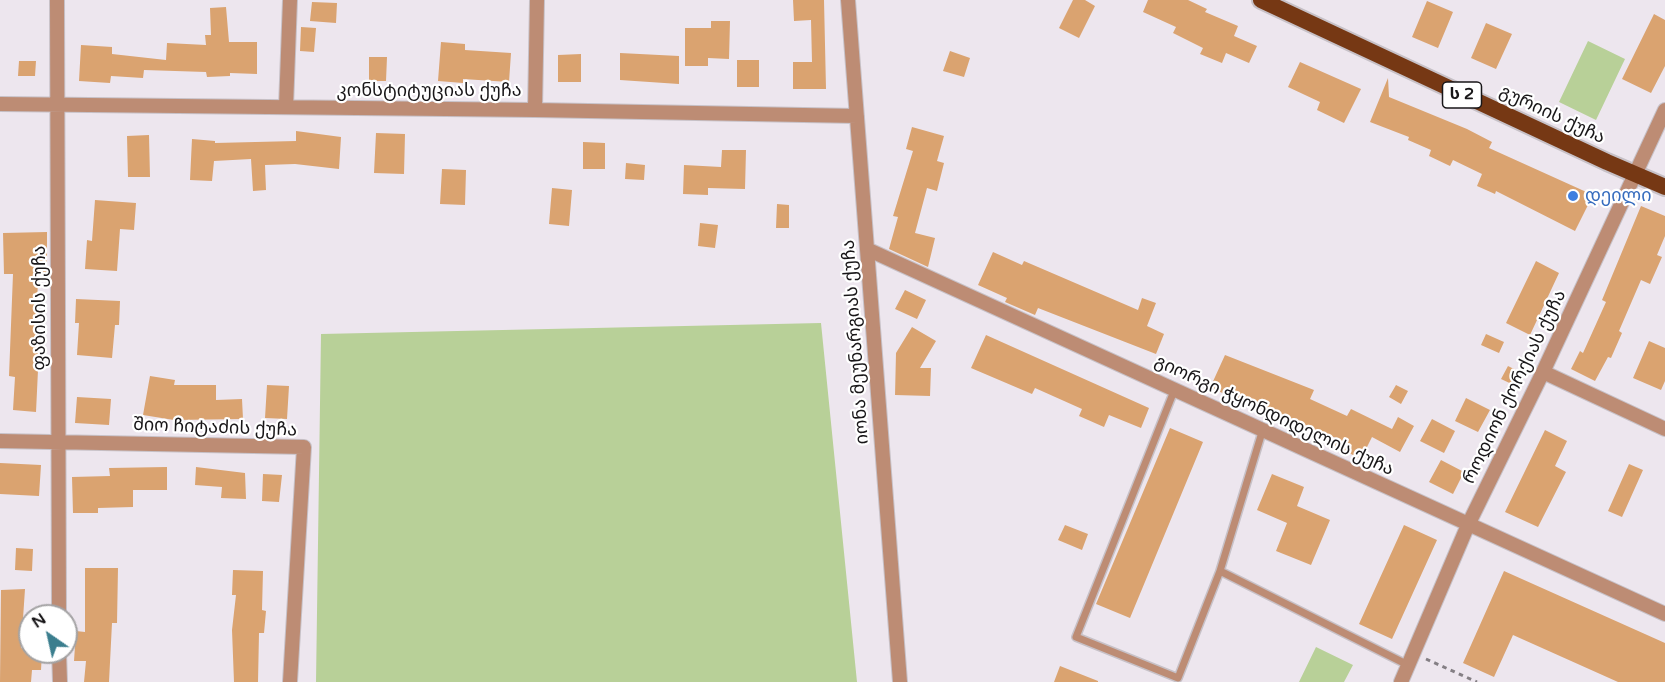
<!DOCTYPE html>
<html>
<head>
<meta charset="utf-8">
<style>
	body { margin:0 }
	#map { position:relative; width:1665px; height:682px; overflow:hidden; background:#ede6ee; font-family:"Varela Round",sans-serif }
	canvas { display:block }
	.north { position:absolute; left:18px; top:604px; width:60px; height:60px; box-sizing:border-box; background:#fff; border:2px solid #a3a2a3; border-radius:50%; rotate:326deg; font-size:16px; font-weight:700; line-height:24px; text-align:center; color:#181618 }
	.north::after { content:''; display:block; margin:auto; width:21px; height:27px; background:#3b7e8e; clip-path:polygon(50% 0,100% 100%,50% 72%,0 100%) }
</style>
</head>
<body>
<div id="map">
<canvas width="1665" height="682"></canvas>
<div class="north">N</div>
</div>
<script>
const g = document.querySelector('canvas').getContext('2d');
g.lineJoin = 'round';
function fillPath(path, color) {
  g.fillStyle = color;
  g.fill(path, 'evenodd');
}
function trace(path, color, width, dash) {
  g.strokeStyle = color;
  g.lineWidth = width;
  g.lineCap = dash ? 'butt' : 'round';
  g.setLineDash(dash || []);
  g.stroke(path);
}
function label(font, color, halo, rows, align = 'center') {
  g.font = font + ' "Varela Round","Noto Sans Georgian",sans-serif';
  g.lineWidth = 4.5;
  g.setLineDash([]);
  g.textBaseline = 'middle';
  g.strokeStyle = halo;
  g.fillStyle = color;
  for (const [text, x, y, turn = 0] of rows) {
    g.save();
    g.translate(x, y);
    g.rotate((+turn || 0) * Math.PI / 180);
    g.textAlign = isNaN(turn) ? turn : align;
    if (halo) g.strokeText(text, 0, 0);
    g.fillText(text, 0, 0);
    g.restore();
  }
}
fillPath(new Path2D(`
	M1588,41L1625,59L1596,120L1559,102Z
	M821,323L857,682H316L321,334Z
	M1316,647L1353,665L1344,682H1299Z`), '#b8d098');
fillPath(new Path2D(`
	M793,0H824L826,89H793V62H812L811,20L794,21Z
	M1073,0H1085L1095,6L1079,38L1059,28Z
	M1148,0H1188L1207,9L1205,12L1238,26L1234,36L1257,46L1249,63L1226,53L1222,63L1200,54L1203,48L1173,33L1176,27L1143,12Z
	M1427,1L1453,12L1438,48L1412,37Z
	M312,2L337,3L336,23L310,21Z
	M226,7L229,42H257V74L230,73V76L207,77L206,72L144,70L143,78L111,76L110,83L79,81L81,45L112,47V54L166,60L167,43L206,45L205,35H211L210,8Z
	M1654,14L1665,20V66L1651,93L1622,79Z
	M711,21H730L729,59L708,58V66H685V28H711Z
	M1486,23L1512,34L1496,69L1471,58Z
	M301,27L316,28L314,52L300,51Z
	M441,42L465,44V50L511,53L509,82L463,79V83L438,81Z
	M950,51L970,58L964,77L943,71Z
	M620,53L679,56V84L620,80Z
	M581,54V82H558V55Z
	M369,57H387L386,81H369Z
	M737,60H759V87H737Z
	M19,61H36L35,76H18Z
	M1300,62L1361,89L1344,123L1317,110L1320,102L1288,87Z
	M1388,78L1389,97L1467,129L1492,142L1489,148L1593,195L1575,231L1496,191L1495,194L1477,186L1482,174L1453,160L1450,166L1429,156L1431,150L1408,140L1409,137L1370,122Z
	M912,127L944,136L937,161L944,163L937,191L927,188L915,233L935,238L928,267L889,249L898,217L893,216L913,151L906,149Z
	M296,131L341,137L339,169L295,164L265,165L266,190L253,191L251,159L214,161L212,181L190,180L192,139L215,141V143L296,141Z
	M376,133L405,134L404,174L374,173Z
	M149,135L150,177H128L127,136Z
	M583,142L605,143V169H583Z
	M722,150H746L745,189L708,188V195L683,194L684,165L721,167Z
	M626,163L645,165L644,180L625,179Z
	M442,169L466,170L465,205L440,204Z
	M552,188L572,190L569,226L549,224Z
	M95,200L136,203L134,230L120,229L117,271L85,269L87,240L92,241Z
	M777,204L789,205V228H776Z
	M1641,206L1665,216V236L1657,255L1662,257L1650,284L1641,280L1619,331L1622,333L1611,358L1608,357L1595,381L1571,369L1580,351L1583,353L1606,302L1602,300Z
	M700,223L718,225L715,248L698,246Z
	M47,232V274H38L36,349H39L36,412L13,410L15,377L9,376L13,274H4L3,233Z
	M993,252L1022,265L1024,261L1138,310L1142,298L1156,303L1147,326L1164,334L1156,354L1038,308L1035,315L1005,302L1007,298L978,285Z
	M1536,261L1559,273L1530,335L1506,323Z
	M905,290L926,300L917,319L895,309Z
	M76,299L120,301L119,325H115L112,358L77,355L79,323H75Z
	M912,327L936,341L920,368H931L930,396L895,395L896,353Z
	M1486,334L1504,342L1499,353L1481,345Z
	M986,335L1149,408L1141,428L1109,415L1104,427L1079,416L1082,409L1035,388L1032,394L971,368Z
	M1649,341L1665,348V381L1661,390L1633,378Z
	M1225,355L1314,390L1310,399L1347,416L1351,409L1392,429L1398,417L1414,426L1400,452L1372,437L1361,459L1333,445L1336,438L1210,388Z
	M1508,366L1524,374L1518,387L1501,379Z
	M150,376L175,380L174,385H216V400L242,399L243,419L174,420L143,415Z
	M267,385L289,386L287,419L265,418Z
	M1396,385L1408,391L1401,404L1389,397Z
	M77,397L111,399L109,425L75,423Z
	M1466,398L1490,410L1478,432L1455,421Z
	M1432,419L1455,431L1444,453L1420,441Z
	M1170,428L1203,442L1130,618L1096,604Z
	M1545,430L1567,441L1555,466L1566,472L1538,527L1505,512Z
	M1441,460L1464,472L1453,494L1429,482Z
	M0,463L41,465L39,496L0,494Z
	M1629,464L1643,470L1622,517L1608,511Z
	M167,467V490H133V507L98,508V513H73L72,477L110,476L109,468Z
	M196,467L245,473L246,499L221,498L222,487L195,485Z
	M263,474L282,475L279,502L262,501Z
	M1272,474L1304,487L1297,506L1330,520L1311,565L1276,551L1287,523L1257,510Z
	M1065,525L1088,534L1082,550L1058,540Z
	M1404,525L1437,540L1392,639L1359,624Z
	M16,548L33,549L32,571L15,570Z
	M85,568H118L117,623H112L109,682H84L86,661H74L76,631L85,632Z
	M233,570L263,571L262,610L266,611L264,633H259L258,682H234L232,630L236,595H232Z
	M1504,571L1665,643V682H1618L1513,635L1494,677L1463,663Z
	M25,589L21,648L42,652L41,670H32L31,682H0L1,590Z
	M1060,666L1098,681V682H1054Z`), '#daa370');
const service = new Path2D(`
	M1174,391L1076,637L1178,678L1220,571L1263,429
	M1220,571L1408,665`);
const minor = new Path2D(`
	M57,0L59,616
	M848,0L900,682
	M0,104L535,110L857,116
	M286,107L290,0
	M535,110L537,0
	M869,250L1665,614
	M1543,372L1665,429
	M0,441L304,447L290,682
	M59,652L60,682
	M1401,682L1468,525L1543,372L1665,110`);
const trunk = new Path2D(`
	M1261,0L1607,162L1665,187`);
trace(service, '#c7c1c7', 10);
trace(minor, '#c7c1c7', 16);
trace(trunk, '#c7c1c7', 20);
trace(new Path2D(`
	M1426,659L1477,682`), '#847f84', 3, [4.5, 4.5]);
trace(service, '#bd8c74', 7);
trace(minor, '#bd8c74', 14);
trace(trunk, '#763814', 16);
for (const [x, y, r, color] of [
	[1573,196,6,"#3f7fe0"]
]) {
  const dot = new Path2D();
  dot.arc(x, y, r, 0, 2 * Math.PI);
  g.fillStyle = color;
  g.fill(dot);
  trace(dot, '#fff', 2);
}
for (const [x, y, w] of [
	[1462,95,39]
]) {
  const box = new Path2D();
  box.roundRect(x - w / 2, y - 13, w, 26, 4.5);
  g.fillStyle = '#fff';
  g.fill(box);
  trace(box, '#181618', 1.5);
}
label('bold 16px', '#181618', null, [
	["ს 2",1462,95]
]);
label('18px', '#181618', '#fff', [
	["კონსტიტუციას ქუჩა",429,91],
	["გურიის ქუჩა",1552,115,25],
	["ფაზისის ქუჩა",40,308,-90],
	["იონა მეუნარგიას ქუჩა",856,342,-94],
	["როდიონ ქორქიას ქუჩა",1515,387,-64],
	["გიორგი ჭყონდიდელის ქუჩა",1274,416,25],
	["შიო ჩიტაძის ქუჩა",215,428,2]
]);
label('18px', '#366cbe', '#fff', [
	["დეილი",1585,196]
], 'left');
</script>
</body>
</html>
